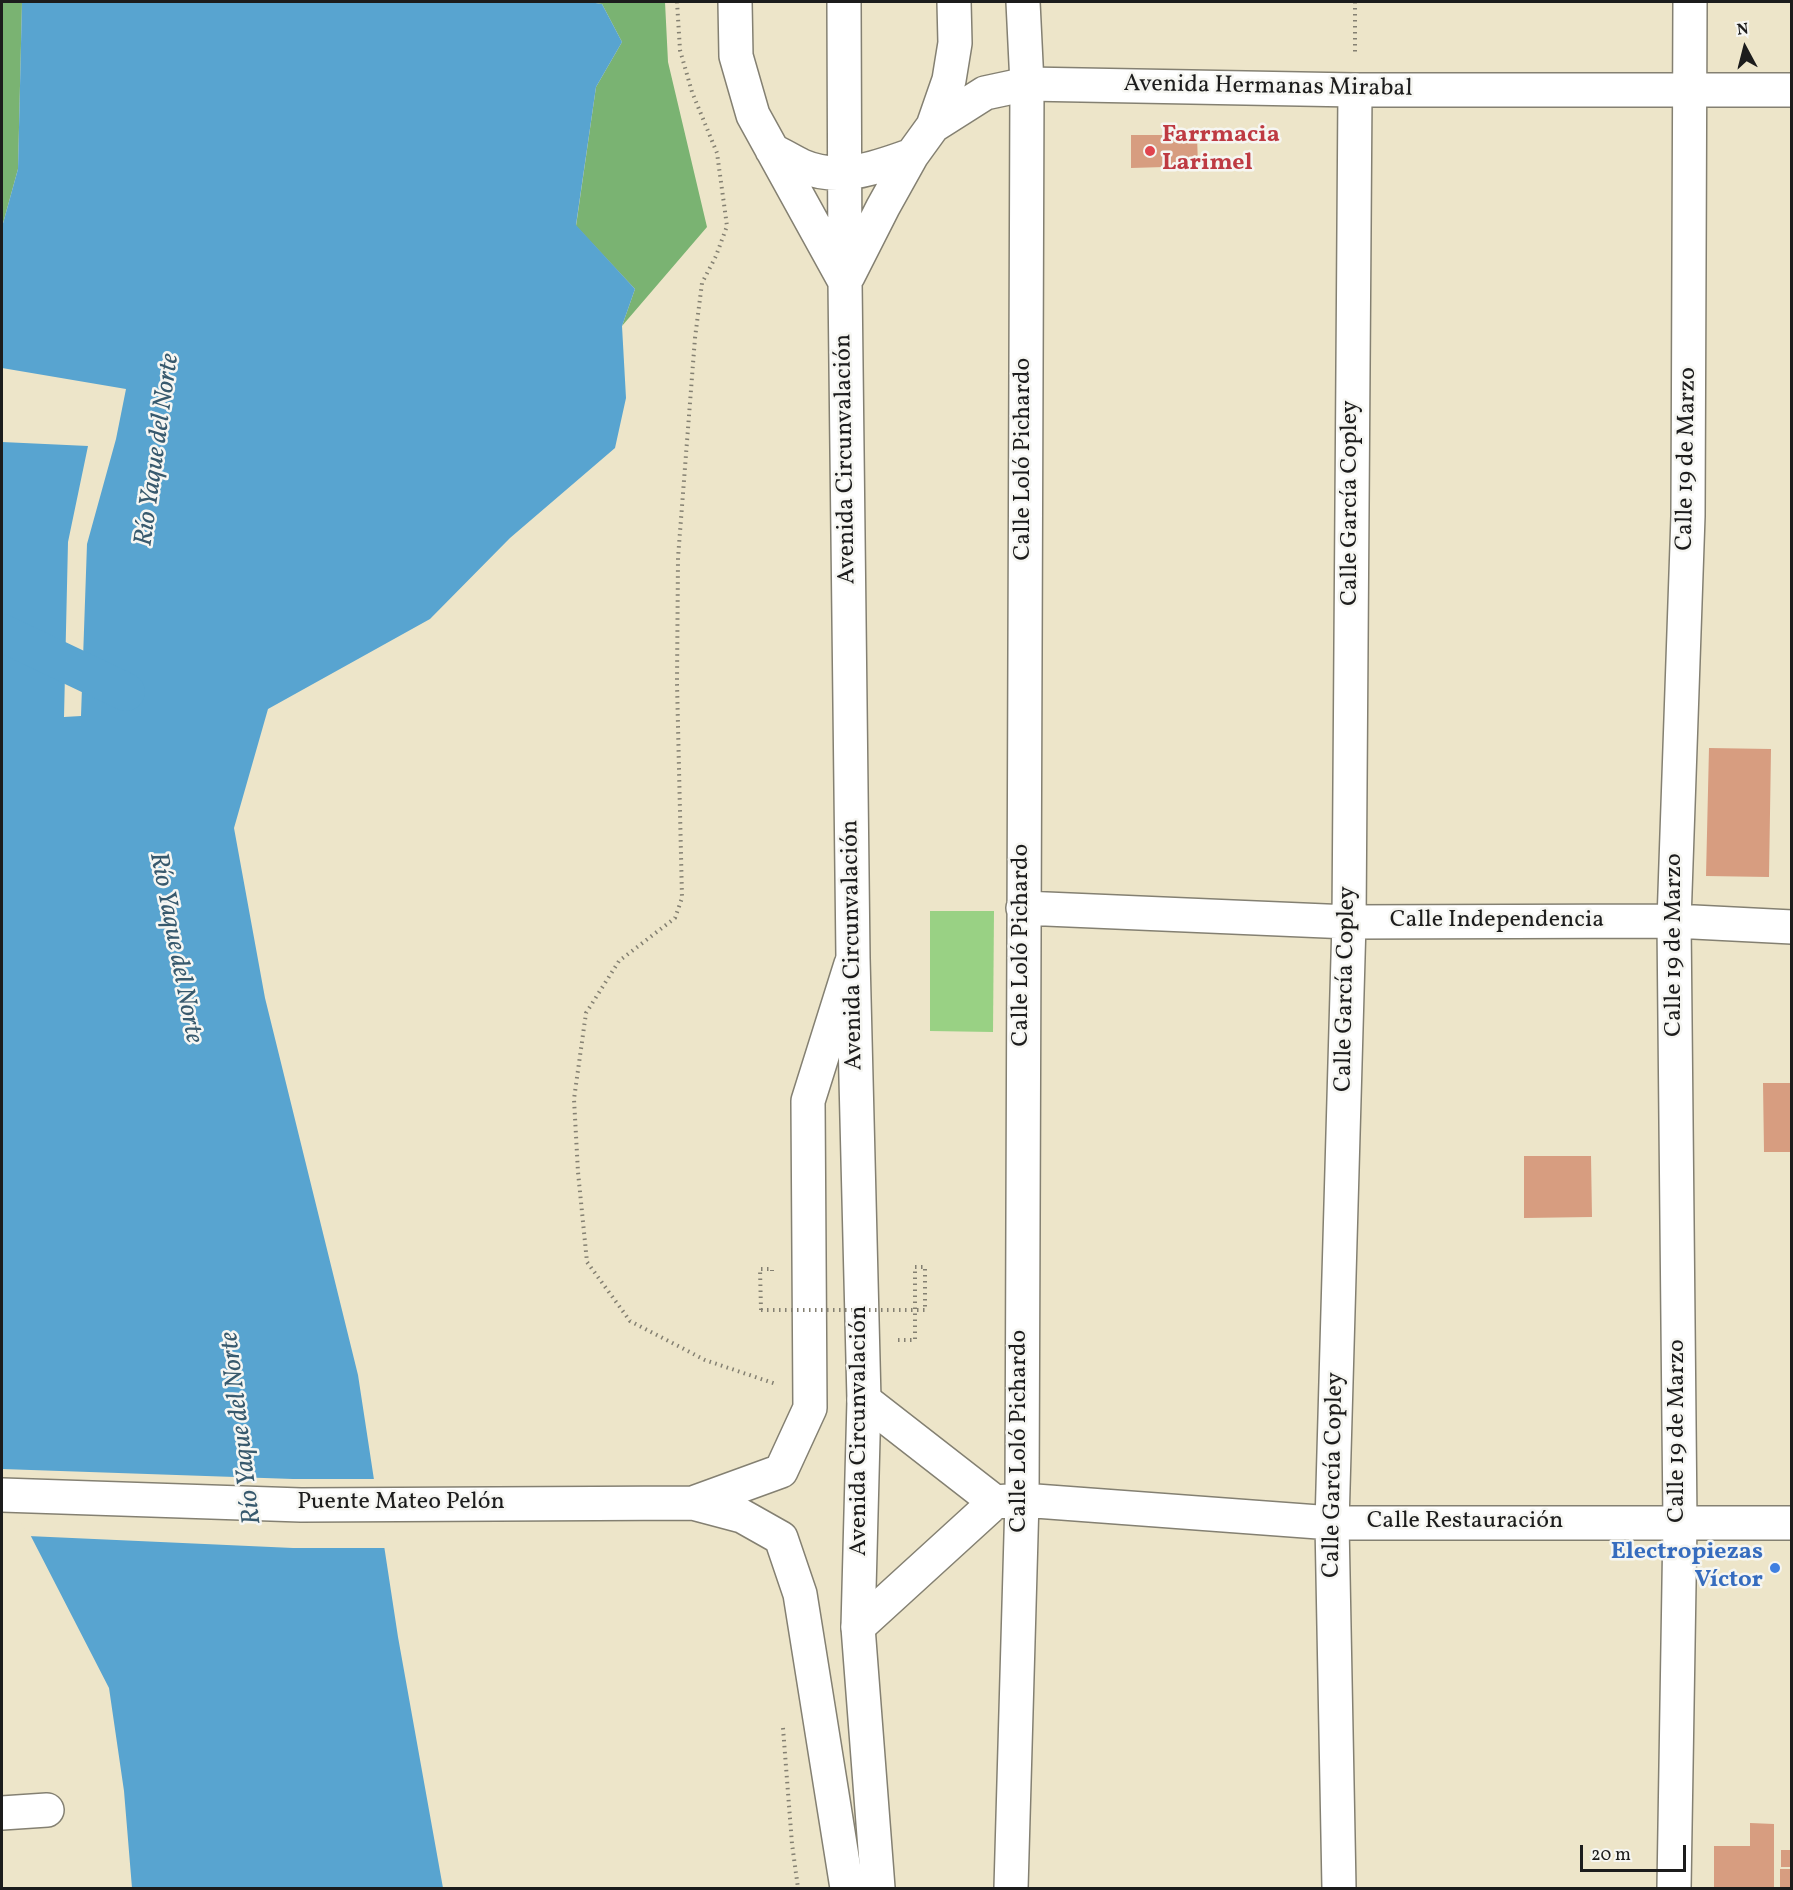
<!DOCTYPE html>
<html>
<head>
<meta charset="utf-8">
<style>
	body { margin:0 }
	#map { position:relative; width:1793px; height:1890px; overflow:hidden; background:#ede5c9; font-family:Vollkorn,serif }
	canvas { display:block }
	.frame { position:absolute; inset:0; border:3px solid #1c1c1c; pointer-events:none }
	.north { position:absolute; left:1715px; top:18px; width:60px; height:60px; -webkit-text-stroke:4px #f6f6f2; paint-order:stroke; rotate:353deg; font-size:16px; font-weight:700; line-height:24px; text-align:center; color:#1c1c1c }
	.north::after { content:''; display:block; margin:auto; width:21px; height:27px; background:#1c1c1c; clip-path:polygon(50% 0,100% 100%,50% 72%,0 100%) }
	.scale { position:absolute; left:1580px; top:1845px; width:106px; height:27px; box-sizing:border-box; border:3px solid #1c1c1c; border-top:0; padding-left:8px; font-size:18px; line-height:21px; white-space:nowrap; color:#1c1c1c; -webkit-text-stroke:4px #f6f6f2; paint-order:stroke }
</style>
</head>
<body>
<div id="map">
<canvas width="1793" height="1890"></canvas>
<div class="frame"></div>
<div class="north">N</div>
<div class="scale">20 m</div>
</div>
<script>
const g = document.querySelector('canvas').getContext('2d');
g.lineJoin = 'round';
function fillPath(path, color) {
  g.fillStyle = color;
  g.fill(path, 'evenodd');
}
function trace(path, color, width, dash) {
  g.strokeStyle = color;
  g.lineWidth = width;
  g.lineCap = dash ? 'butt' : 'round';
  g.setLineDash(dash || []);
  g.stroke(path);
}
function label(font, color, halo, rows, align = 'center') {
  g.font = font + ' Vollkorn,serif';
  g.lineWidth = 5;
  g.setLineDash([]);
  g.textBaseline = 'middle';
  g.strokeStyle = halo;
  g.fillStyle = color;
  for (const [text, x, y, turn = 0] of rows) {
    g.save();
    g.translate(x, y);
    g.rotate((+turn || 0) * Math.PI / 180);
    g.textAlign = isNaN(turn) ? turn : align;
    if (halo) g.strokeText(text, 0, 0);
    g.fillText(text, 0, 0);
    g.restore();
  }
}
fillPath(new Path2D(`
	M930,911H994L993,1032L930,1031Z`), '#99d184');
fillPath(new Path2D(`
	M2,2H22L18,169L2,227Z
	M589,2H665L668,62L707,227L622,326L635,289L576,226L596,87L622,42L602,4Z`), '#7ab372');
fillPath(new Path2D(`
	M22,2H589L602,4L622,42L596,87L576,225L635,289L622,326L626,398L615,448L510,538L430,619L268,709L234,828L265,998L358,1375L398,1637L443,1888H132L124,1791L109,1688L2,1480V442L88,446L68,542L64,717L81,716L87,544L116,439L126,389L2,368V227L18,169Z`), '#58a4d0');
fillPath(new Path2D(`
	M2,1469L293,1479H377L387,1548H293L28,1536L2,1487Z`), '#ede5c9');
trace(new Path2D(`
	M2,633L126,692`), '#58a4d0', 38);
fillPath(new Path2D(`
	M1131,135H1197L1198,166L1131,168Z
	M1709,748L1771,749L1769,877L1706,876Z
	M1763,1083H1792V1152H1764Z
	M1524,1156H1591L1592,1217L1524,1218Z
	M1750,1823L1774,1824V1888H1714V1846H1750Z
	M1781,1850H1792V1867H1781Z
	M1780,1869H1792V1888H1780Z`), '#d79d80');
const minor = new Path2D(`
	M1023,908L1349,922L1674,921L1792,927
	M864,1400L995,1502
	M2,1495L301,1505L693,1503L742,1516L781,1538L800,1594L847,1888
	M693,1503L781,1471L810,1408L808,1101L851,964
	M858,1627L995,1502L1022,1500L1332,1523H1792
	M2,1813L47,1810
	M1011,1888L1022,1500L1027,84L1023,2
	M1339,1888L1332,1523L1349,922L1355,90
	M1674,1888L1680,1523L1674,921L1688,516L1690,2`);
const major = new Path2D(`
	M735,2L736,56L753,115L844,280
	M844,2L845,281L853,958L864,1400L858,1627L878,1888
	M933,126L949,80L955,43L954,2
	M772,150C782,155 792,161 802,166C839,182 876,168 912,155
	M848,276L883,207L912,155L933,126L985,93L1027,84L1355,90H1792`);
trace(minor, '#848072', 36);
trace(major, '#848072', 36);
trace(new Path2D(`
	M677,2L680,50L692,92L717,153L727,226L716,256L702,283L695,338L678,558L677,683L682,898L675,918L619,961L586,1013L574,1099L578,1172L587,1262L630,1321L705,1360L776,1384
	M1355,2V55
	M761,1310L760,1269H772V1271
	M898,1340H915V1267H925V1310
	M783,1728L792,1844L798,1888`), '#848072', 4, [1.5, 4.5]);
trace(minor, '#fff', 33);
trace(major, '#fff', 33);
trace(new Path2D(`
	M761,1310H925`), '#848072', 4, [1.5, 4.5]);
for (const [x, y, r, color] of [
	[1150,151,6,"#e0444e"],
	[1775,1568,6,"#3f7fe0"]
]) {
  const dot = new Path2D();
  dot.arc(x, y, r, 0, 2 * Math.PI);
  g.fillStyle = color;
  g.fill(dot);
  trace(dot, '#f6f6f2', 2);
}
label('24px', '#1c1c1c', '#f6f6f2', [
	["Avenida Hermanas Mirabal",1268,88,1],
	["Avenida Circunvalación",847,459,-91],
	["Calle Loló Pichardo",1025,459,-90],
	["Calle 19 de Marzo",1688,459,-89],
	["Calle García Copley",1352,503,-90],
	["Calle Independencia",1497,922],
	["Avenida Circunvalación",854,945,-91],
	["Calle Loló Pichardo",1023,945,-90],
	["Calle 19 de Marzo",1676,945,-90],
	["Calle García Copley",1347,989,-89],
	["Avenida Circunvalación",861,1431,-90],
	["Calle Loló Pichardo",1021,1431,-90],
	["Calle 19 de Marzo",1679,1431,-90],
	["Calle García Copley",1335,1475,-89],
	["Puente Mateo Pelón",401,1504],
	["Calle Restauración",1465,1523]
]);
label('bold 24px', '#be3a42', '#f6f6f2', [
	["Farrmacia",1162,137],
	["Larimel",1162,165]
], 'left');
label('bold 24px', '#366cbe', '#f6f6f2', [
	["Electropiezas",1763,1554],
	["Víctor",1763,1582]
], 'right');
label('italic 26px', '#37596d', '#f6f6f2', [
	["Río Yaque del Norte",159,450,-82],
	["Río Yaque del Norte",174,948,79],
	["Río Yaque del Norte",243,1428,-97]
]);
</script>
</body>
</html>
